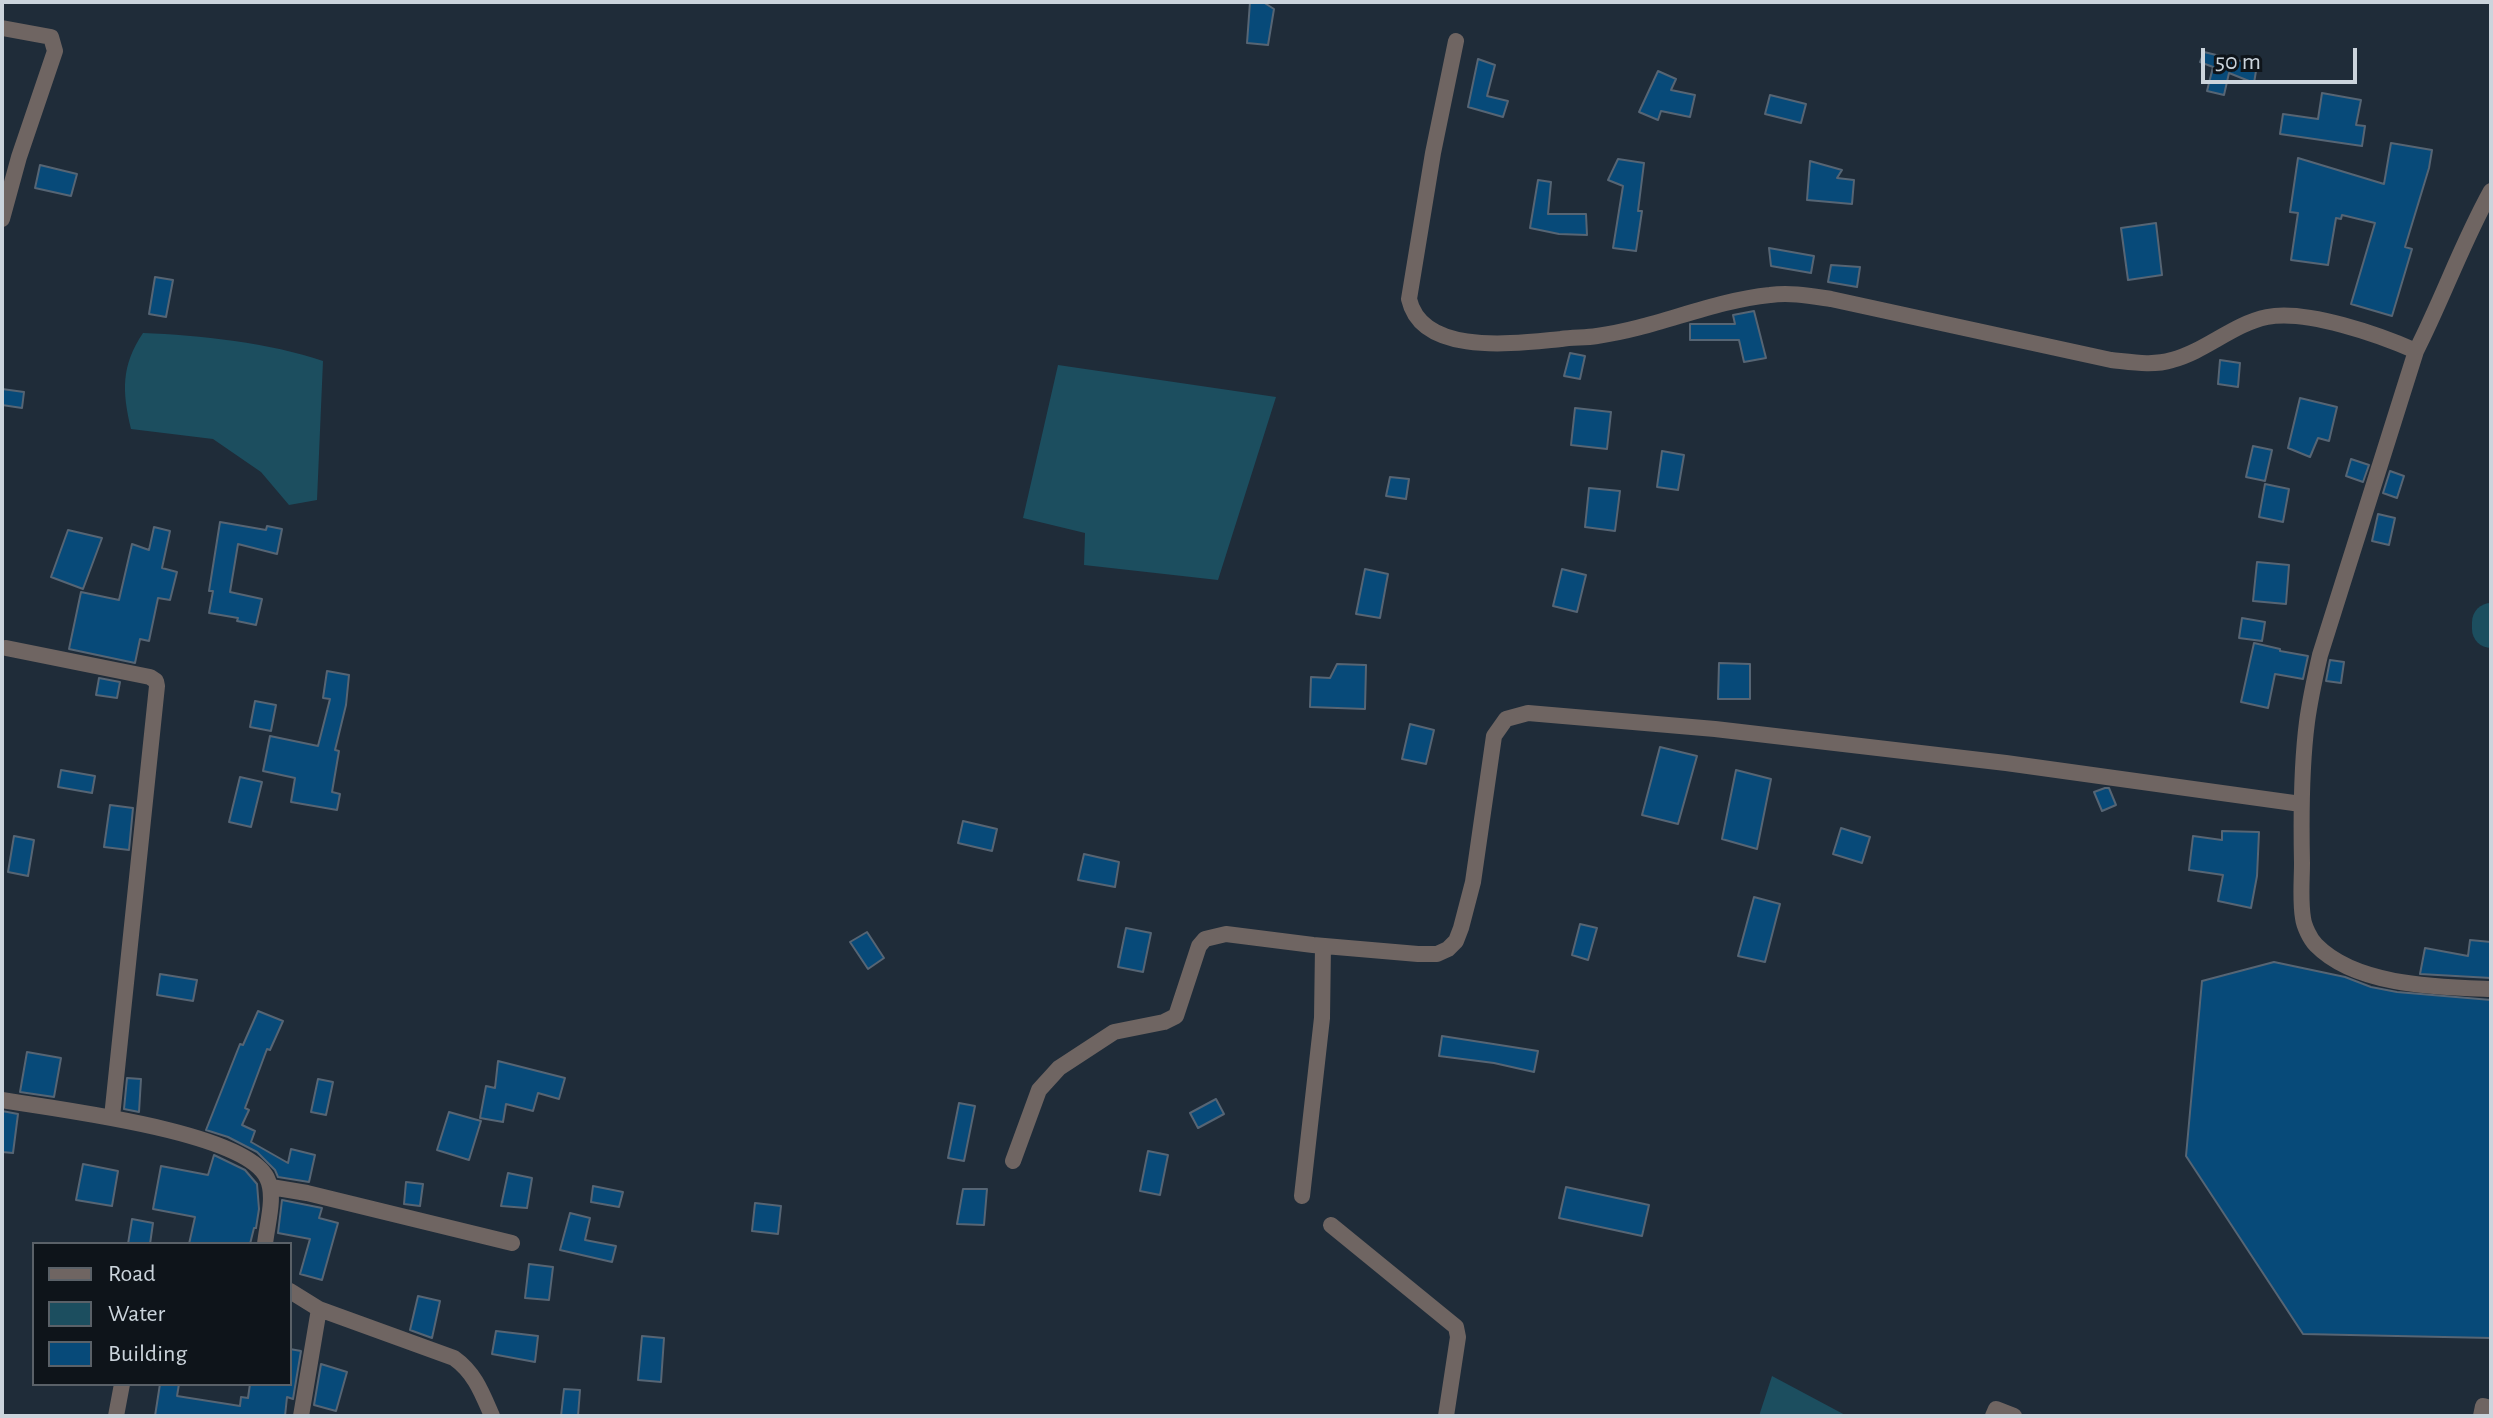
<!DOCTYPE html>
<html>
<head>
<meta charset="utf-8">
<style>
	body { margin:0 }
	#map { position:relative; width:2493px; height:1418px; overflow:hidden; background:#1f2c39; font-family:"Alegreya Sans",sans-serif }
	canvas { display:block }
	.frame { position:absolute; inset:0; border:4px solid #cbd4dc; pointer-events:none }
	.legend { position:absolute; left:32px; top:1242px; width:260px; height:144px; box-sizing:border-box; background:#0e141a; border:2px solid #5a6168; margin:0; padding:10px 14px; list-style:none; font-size:24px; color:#cbd4dc }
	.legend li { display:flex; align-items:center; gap:16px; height:40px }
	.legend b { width:40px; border:2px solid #5a6168 }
	.scale { position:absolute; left:2201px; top:48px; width:156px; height:36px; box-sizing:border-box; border:4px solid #cbd4dc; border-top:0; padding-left:10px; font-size:24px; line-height:28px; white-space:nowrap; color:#cbd4dc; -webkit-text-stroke:6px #0e141a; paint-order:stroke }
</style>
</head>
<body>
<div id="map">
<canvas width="2493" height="1418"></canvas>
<div class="frame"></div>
<ul class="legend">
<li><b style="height:10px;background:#6f6562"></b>Road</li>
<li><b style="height:22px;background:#1c4e5f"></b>Water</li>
<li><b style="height:22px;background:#074a79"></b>Building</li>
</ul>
<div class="scale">50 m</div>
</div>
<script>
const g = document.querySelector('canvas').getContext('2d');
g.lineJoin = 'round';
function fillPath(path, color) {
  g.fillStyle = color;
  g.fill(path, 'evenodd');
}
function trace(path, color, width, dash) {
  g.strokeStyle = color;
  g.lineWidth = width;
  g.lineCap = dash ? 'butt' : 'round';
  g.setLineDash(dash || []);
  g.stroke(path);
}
fillPath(new Path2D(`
	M143,333C199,335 271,343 323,361L317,500L289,505L261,472L213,439L131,429C122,391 121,366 143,333Z
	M1058,365L1276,397L1218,580L1084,565L1085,533L1023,518Z
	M1772,1376L1847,1416H1759Z`), '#1c4e5f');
trace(new Path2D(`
	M2491,622V629`), '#1c4e5f', 38);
const building = new Path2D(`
	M1250,2H1263L1274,9L1268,45L1247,43Z
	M2204,52L2257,65L2254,83L2229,73L2224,95L2207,91L2213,67L2200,62Z
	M1478,59L1495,65L1487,96L1508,101L1503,117L1468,107Z
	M1658,71L1676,79L1671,90L1695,95L1690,117L1661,111L1658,120L1639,112Z
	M2322,93L2361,100L2356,125L2365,126L2362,146L2280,134L2283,114L2318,119Z
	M1770,95L1806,104L1801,123L1765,114Z
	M2391,143L2432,150L2429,168L2405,247L2412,249L2392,316L2351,304L2375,223L2342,215L2341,219L2336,218L2328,265L2291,260L2298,213L2290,212L2298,158L2384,184Z
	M1618,159L1644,163L1638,211H1642L1636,251L1613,248L1623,186L1608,180Z
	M1810,161L1842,170L1837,178L1854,180L1852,204L1807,200Z
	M40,165L77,174L71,196L35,188Z
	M1538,180L1551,182L1548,214H1586L1587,235L1559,234L1530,228Z
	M2156,223L2162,275L2128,280L2121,228Z
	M1769,248L1814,256L1811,273L1771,266Z
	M1831,265L1860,267L1857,287L1828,282Z
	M155,277L173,280L166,317L149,314Z
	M1754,311L1766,358L1744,362L1739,340H1690V324H1735L1733,315Z
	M1570,353L1585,356L1580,379L1564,376Z
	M2220,360L2240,363L2238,387L2218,384Z
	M2,389L24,392L22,408L2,405Z
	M2300,398L2337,407L2329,441L2318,438L2310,457L2288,448Z
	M1575,408L1611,412L1607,449L1571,445Z
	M2253,446L2272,450L2265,481L2246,477Z
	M1662,451L1684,455L1678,490L1657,487Z
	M2351,459L2369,465L2363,482L2346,476Z
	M2390,471L2404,476L2397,498L2383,493Z
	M1390,477L1409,479L1406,499L1386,496Z
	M2265,484L2289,489L2283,522L2259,517Z
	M1589,488L1620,491L1615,531L1585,527Z
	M2378,514L2395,518L2389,545L2372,541Z
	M220,522L266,530L267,526L282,529L277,554L238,544L230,592L262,599L256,625L237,621L238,618L209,613L213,591H209Z
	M154,527L170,531L162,568L177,572L170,600L158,598L149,641L140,639L135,663L69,649L81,592L119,600L132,544L149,550Z
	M68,530L102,538L83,589L51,577Z
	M2257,562L2289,565L2286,604L2253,601Z
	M1365,569L1388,574L1380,618L1356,614Z
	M1562,569L1586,575L1577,612L1553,606Z
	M2242,618L2265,622L2262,641L2239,638Z
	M2254,643L2280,649V651L2308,656L2303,679L2275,674L2268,708L2241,702Z
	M2330,660L2344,662L2341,683L2326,681Z
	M1719,663L1750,664V699H1718Z
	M1337,664L1366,665L1365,709L1310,707L1311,677L1330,678Z
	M327,671L349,675L346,705L335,750L339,751L332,792L340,794L337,810L291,802L295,778L263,771L270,736L318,746L330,699L323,698Z
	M99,678L120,682L117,698L96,695Z
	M255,701L276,705L271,731L250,727Z
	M1410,724L1434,730L1426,764L1402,759Z
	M1660,747L1697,756L1678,824L1642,815Z
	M61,770L95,776L92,793L58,787Z
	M1736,770L1771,779L1757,849L1722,839Z
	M240,777L262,782L251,827L229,822Z
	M2105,788H2109L2116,805L2102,811L2094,792Z
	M110,805L133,808L129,850L104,847Z
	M963,821L997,829L992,851L958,843Z
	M1841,828L1870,837L1862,863L1833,854Z
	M2222,831L2259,832L2257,876L2251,908L2218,901L2223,875L2189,870L2193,836L2222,840Z
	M14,836L34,840L28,876L8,872Z
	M1084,854L1119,862L1115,887L1078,880Z
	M1754,897L1780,904L1765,962L1738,956Z
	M1580,924L1597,928L1588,960L1572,955Z
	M1126,928L1151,933L1143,972L1118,967Z
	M867,932L884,958L868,969L850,942Z
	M2470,940L2491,942V978L2420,974L2425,948L2468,956Z
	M2274,962L2345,977L2371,987L2397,992L2491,1000V1338L2303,1334L2186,1156L2202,981Z
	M160,974L197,980L193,1001L157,995Z
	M258,1011L283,1021L270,1050L267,1049L245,1108L249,1110L242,1125L255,1131L251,1142L288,1163L291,1149L315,1155L309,1182L278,1177L275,1170L257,1152L228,1137L206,1130L240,1044L243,1045Z
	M1442,1036L1538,1051L1534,1072L1494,1063L1439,1056Z
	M27,1052L61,1058L54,1097L20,1092Z
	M498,1061L565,1078L559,1099L538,1093L533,1111L506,1104L503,1122L480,1118L486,1086L495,1088Z
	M127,1078L141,1079L139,1112L124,1109Z
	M318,1079L333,1082L326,1115L311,1112Z
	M1216,1099L1224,1114L1198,1128L1190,1113Z
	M959,1103L975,1106L964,1161L948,1158Z
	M2,1111L18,1114L13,1153L2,1152Z
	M449,1112L481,1121L469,1160L437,1150Z
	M1148,1151L1168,1155L1160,1195L1140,1191Z
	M214,1155L245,1170L257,1184L259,1209L256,1228H254L250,1244H189L195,1217L153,1209L161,1166L208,1175Z
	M83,1164L118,1171L112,1206L76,1200Z
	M508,1173L532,1178L527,1208L501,1206Z
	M406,1182L423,1184L420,1206L404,1204Z
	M593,1186L623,1192L619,1207L591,1202Z
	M1566,1187L1649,1205L1642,1236L1559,1218Z
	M963,1189H987L984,1225L957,1224Z
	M282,1200L322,1208L319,1218L338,1223L322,1280L300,1274L310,1239L278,1233Z
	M755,1203L781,1206L778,1234L752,1231Z
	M570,1213L590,1218L585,1240L616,1246L612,1262L560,1250Z
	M132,1219L153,1223L150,1244H128Z
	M529,1264L553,1267L549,1300L525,1298Z
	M418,1296L440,1301L432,1338L410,1330Z
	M496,1331L538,1336L535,1362L492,1354Z
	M642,1336L664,1338L661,1382L638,1380Z
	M290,1349L301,1351L293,1399L287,1397L285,1416H155L160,1384H179L177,1396L240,1406L241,1397L248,1398L250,1384H290Z
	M321,1364L347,1372L336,1411L314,1405Z
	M564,1389L580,1390L578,1416H561Z`);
fillPath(building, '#074a79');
trace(building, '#566574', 2);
trace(new Path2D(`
	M2,28L51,37L55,51L19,157L2,219
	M1456,41L1433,153L1409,299C1422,357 1517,343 1561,339C1573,337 1585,338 1597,336C1656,328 1711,301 1770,295C1790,292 1811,296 1831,299L2111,360C2131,362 2153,366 2172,360C2206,351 2233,324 2267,317C2306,309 2380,335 2416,351C2443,298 2462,243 2491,191
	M2416,351L2320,655C2315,677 2310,699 2307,722C2301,768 2301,816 2302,863C2302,880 2300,900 2303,918C2304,926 2310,939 2316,945C2356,986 2437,987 2491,989
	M6,648L150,677L156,681L157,686L112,1117
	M2,1100C54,1109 245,1131 267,1178C276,1196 267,1224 265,1244
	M1013,1161L1039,1090L1059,1068L1114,1032L1164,1022L1176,1016L1199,946L1205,939L1226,934L1313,945L1418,954H1437L1448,949L1456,941L1461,928L1473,882L1494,736L1506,719L1528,713L1715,729L2006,763L2301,804
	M271,1187L307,1193L512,1243
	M1302,1196L1322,1018L1323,946
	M1331,1225L1456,1327L1458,1337L1446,1416
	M290,1291L319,1309L454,1358C475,1373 482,1393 492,1416
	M116,1416L122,1384
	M301,1416L319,1309
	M1993,1416L1996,1409L2014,1416
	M2481,1416L2483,1406L2491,1408`), '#6f6562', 16);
</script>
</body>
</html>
